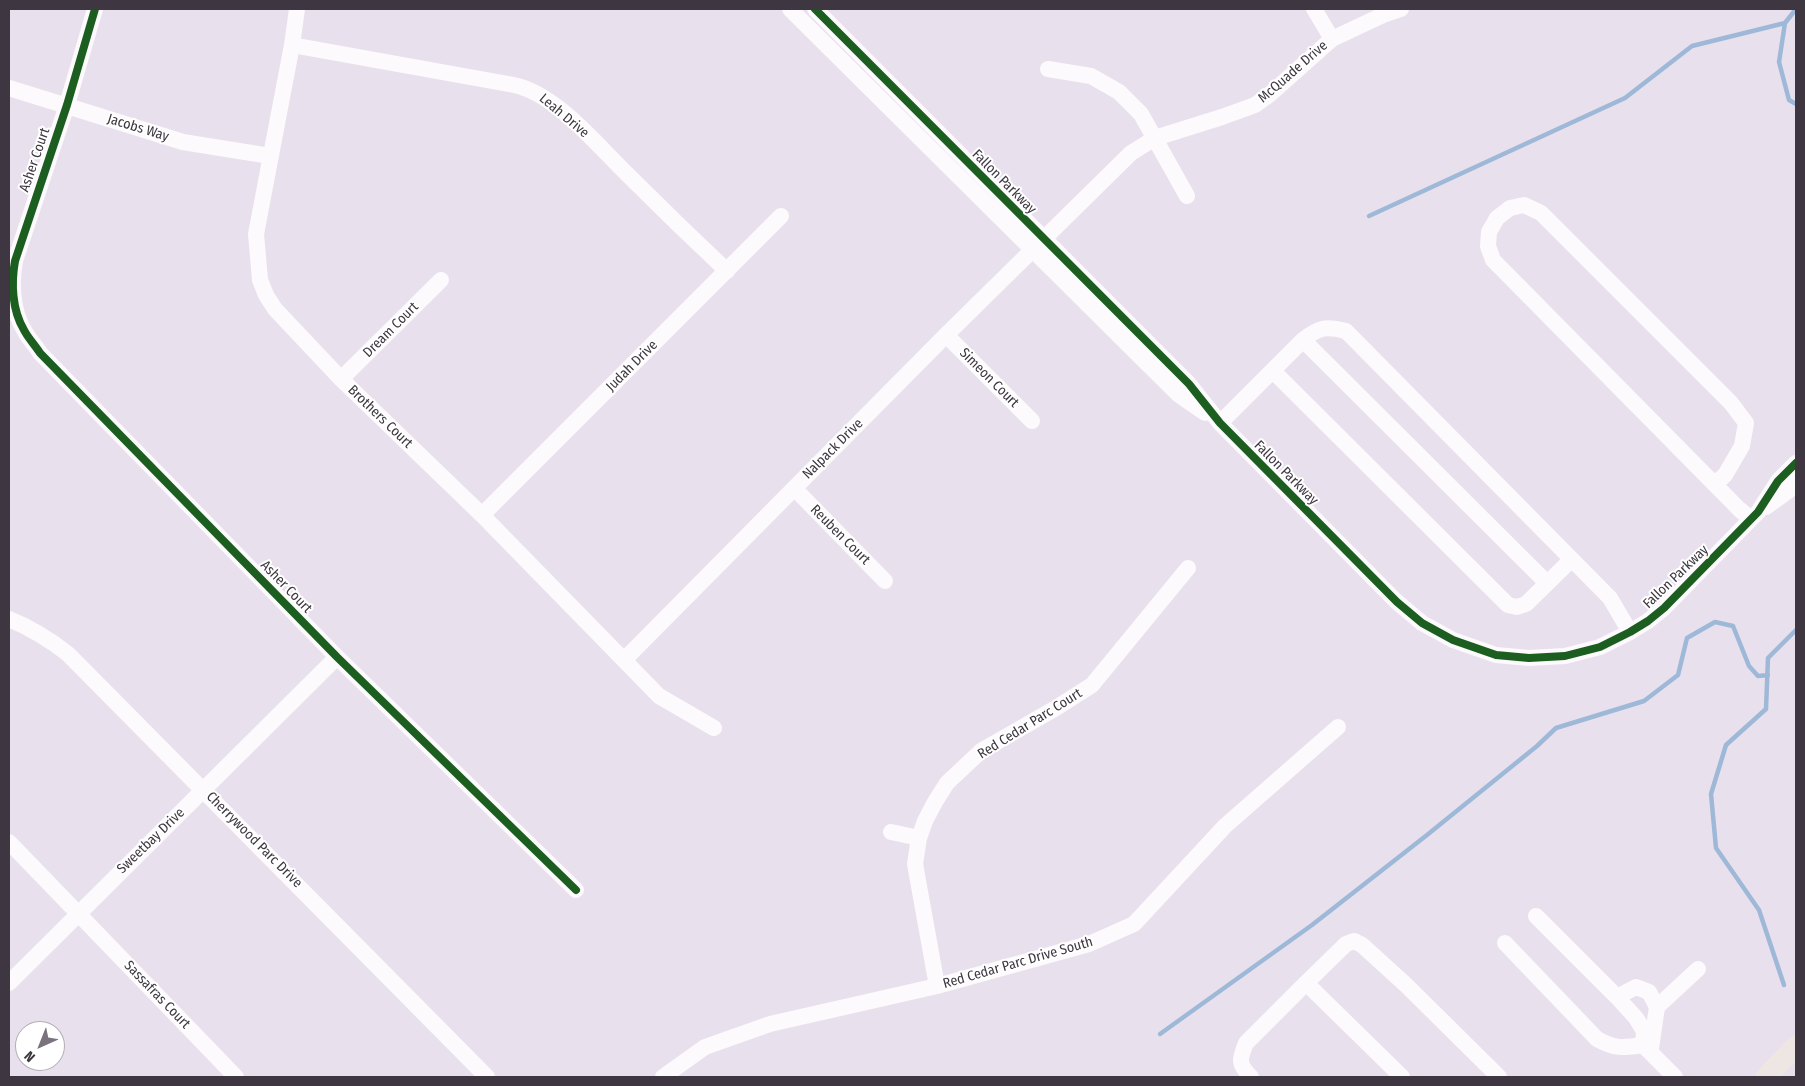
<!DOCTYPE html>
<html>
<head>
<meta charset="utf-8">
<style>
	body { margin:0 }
	#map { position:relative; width:1805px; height:1086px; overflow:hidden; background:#e9e0ed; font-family:"Fira Sans Condensed",sans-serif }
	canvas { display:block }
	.frame { position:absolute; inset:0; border:10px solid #3e3741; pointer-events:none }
	.north { position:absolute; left:15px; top:1021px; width:50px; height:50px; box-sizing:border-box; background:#fff; border:1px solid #b2afb3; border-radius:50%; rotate:224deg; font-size:14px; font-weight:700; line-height:20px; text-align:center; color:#3e3741 }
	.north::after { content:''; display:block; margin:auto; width:18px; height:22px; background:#7a727d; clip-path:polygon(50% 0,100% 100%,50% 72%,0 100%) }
</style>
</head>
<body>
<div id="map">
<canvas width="1805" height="1086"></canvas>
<div class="frame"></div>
<div class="north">N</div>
</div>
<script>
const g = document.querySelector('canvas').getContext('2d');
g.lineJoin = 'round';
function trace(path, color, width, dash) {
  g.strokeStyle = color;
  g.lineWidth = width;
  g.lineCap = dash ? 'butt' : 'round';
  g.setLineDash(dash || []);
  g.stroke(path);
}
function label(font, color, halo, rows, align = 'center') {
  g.font = font + ' "Fira Sans Condensed",sans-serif';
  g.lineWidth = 4;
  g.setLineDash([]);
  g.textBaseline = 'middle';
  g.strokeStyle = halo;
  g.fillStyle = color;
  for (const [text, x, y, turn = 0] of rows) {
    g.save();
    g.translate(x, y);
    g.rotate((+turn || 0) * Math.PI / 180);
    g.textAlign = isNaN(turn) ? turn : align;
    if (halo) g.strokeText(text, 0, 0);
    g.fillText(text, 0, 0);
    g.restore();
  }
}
trace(new Path2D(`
	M1796,9L1785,23L1779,62L1789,100L1796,104
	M1369,216L1625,98L1692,46L1785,23
	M1784,985L1759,910L1716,848L1711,794L1726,745L1766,709L1768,658L1796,630
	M1160,1034L1312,925L1427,835L1537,746L1556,728L1644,701L1678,675L1687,638L1715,622L1733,626L1749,666L1758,676L1768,675`), '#9eb8d7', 4.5);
trace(new Path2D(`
	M95,9L67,105L15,261C11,283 12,310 24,330C28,338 35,345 40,353L337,657L576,890
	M297,9L292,45L256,234L260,280L266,295L275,309L341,379L482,515L659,696L714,728
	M790,9L1179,395L1205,413
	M815,9L1189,384L1220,423L1397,602L1422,623L1453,640L1496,655L1529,658L1565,656L1600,647L1630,632L1648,621L1664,608L1758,512L1778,481L1796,463
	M1314,9L1332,39
	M292,45L514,85C556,94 595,143 626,173C659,206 693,239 727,271
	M1048,69L1091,76L1119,92L1141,114L1187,196
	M9,88L183,142L270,156
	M946,335L1032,421
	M1303,340L1547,583
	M1273,371L1508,605L1517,607L1526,604L1571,560
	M341,379L441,280
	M1220,423L1303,340C1319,327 1326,326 1346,331L1610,598L1630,632
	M1715,484L1725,475L1742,446L1746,423L1731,403L1541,213L1524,205L1510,208L1497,218L1489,232L1488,246L1493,260L1739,509L1751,519
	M794,488L885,581
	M1766,507L1788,491L1796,483
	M482,515L781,216
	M9,619C31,628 49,639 68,654L487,1077
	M624,660L946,335L1131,153L1155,138L1222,117L1255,105L1269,95L1332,39L1383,15L1401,9
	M891,832L919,838
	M9,842L236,1077
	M1536,916L1617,997L1636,1018L1644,1031L1643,1045
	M1505,943L1597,1039C1615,1049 1623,1048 1643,1045L1675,1077
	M9,983L337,657
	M1306,983L1346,944L1354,941L1362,945L1406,985L1499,1077
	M937,986L915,864L919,838L925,821L935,802L947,783L981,751L1056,708L1092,685L1188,568
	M1617,997L1636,987L1649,992L1657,1007L1651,1048
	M1657,1007L1698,969
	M663,1077L705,1047L770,1024L937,986L1089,944L1134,924L1225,826L1338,727
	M1251,1077C1238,1064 1239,1060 1246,1043L1306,983L1402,1077`), '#fcfafc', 16);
trace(new Path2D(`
	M1766,1077L1796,1046`), '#ede6e2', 21);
trace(new Path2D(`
	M95,9L67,105L15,261C11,283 12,310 24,330C28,338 35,345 40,353L337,657L576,890
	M815,9L1189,384L1220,423L1397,602L1422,623L1453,640L1496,655L1529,658L1565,656L1600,647L1630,632L1648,621L1664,608L1758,512L1778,481L1796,463`), '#1b5e20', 8);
label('14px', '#3e3741', '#fff', [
	["McQuade Drive",1293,72,-41],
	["Leah Drive",564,116,40],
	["Jacobs Way",138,128,17],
	["Asher Court",35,160,-71],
	["Fallon Parkway",1004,182,45],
	["Dream Court",391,330,-45],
	["Judah Drive",632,366,-45],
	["Simeon Court",989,378,45],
	["Brothers Court",380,417,44],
	["Nalpack Drive",833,449,-45],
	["Fallon Parkway",1286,473,45],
	["Reuben Court",840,535,45],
	["Fallon Parkway",1676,577,-44],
	["Asher Court",286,587,46],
	["Red Cedar Parc Court",1030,724,-32],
	["Cherrywood Parc Drive",254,840,45],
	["Sweetbay Drive",151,841,-44],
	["Red Cedar Parc Drive South",1018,963,-16],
	["Sassafras Court",157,995,46]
]);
</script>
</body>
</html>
